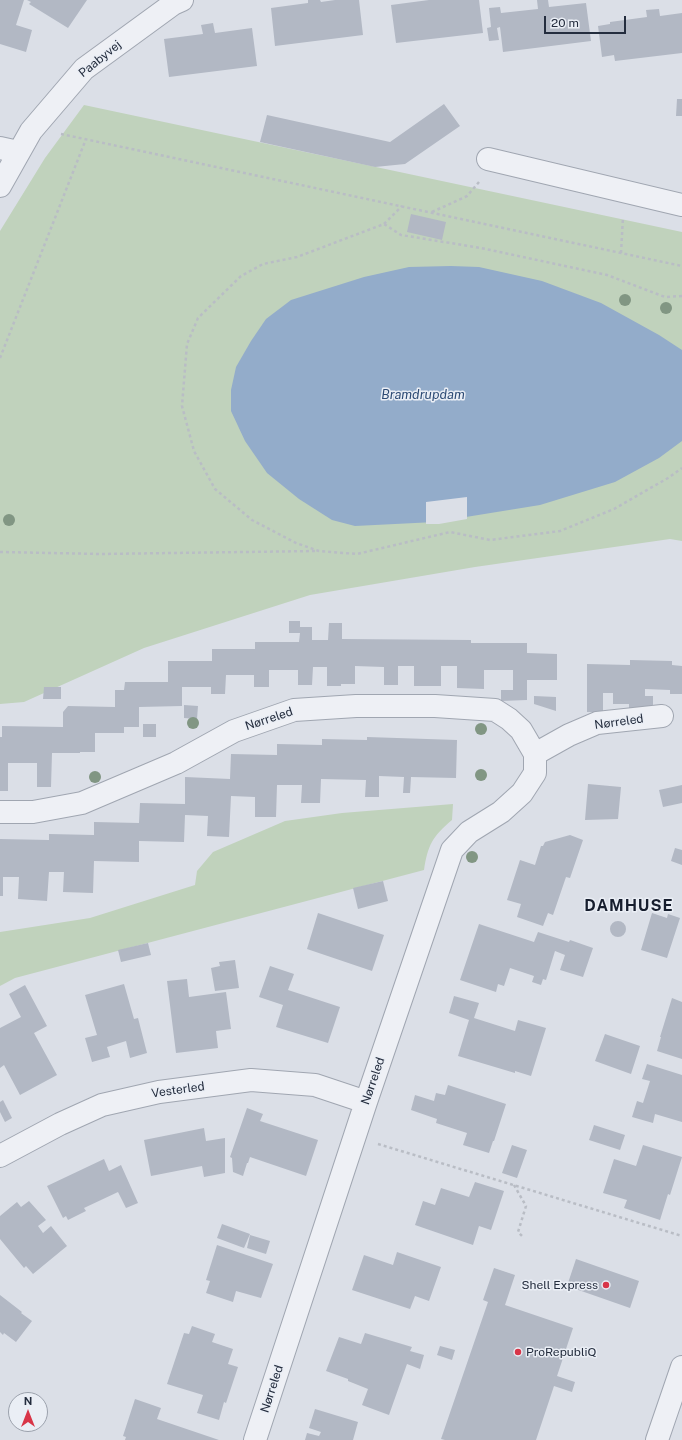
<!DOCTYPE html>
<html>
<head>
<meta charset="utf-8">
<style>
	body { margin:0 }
	#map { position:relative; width:682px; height:1440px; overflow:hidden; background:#dbdfe7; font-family:"Public Sans",sans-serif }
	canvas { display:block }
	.north { position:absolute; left:8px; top:1392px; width:40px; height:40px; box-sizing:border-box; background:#eaeef5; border:1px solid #9ba1ac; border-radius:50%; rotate:0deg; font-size:11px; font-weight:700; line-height:16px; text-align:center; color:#242d3e }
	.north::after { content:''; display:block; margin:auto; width:14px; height:18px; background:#d83548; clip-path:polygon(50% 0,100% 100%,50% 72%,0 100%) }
	.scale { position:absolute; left:544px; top:16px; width:82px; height:18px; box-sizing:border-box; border:2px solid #242d3e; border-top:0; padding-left:5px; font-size:12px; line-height:14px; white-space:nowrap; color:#242d3e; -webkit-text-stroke:3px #eaeef5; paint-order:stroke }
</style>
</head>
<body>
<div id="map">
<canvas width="682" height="1440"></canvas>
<div class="north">N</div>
<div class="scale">20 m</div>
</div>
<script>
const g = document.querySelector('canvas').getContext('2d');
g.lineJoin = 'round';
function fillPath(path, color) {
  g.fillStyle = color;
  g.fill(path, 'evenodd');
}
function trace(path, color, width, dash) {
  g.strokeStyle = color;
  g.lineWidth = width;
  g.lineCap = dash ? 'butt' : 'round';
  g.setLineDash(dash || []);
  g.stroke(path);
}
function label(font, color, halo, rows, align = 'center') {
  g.font = font + ' "Public Sans",sans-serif';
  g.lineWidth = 3;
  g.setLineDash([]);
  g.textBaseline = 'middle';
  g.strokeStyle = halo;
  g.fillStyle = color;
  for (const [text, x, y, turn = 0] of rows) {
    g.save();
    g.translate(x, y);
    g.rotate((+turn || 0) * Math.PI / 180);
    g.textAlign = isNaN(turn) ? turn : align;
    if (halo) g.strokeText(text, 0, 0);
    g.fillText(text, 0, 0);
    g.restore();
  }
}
fillPath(new Path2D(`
	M84,105L682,232V541L670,539L475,567L310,595L144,648L24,702L0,704V231L45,158Z
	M453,804L452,820C432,837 428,845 424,870L15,978L0,986V932L90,918L195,885L197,871L213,852L285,821L342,813Z`), '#c0d2bc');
fillPath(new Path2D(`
	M451,266L479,267L542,281L601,303L659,335L682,350V441L659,458L615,482L540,505L435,522L355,526L332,520L299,499L267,473L245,441L231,411V390L236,367L251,341L266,319L291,300L364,277L409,267Z`), '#93acca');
fillPath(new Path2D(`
	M467,497V519L439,524H426V502Z`), '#dbdfe7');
fillPath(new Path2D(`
	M0,0H24L16,25L32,30L26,52L0,44Z
	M27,0H87L68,28L29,4L31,2Z
	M308,0H320L321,2L335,0H359L363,35L275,46L271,8L308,3Z
	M429,0H479L483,33L396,43L391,5Z
	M537,0H548L549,7L586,3L591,41L503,52L500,27L497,28L499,40L489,41L487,28L491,27L489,8L500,7L501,13L538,9Z
	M659,9L660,16L682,13V53L615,61L614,55L602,57L598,26L610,24V22L647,17L646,10Z
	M213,23L215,33L252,28L257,66L169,77L164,39L203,34L201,25Z
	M677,99H682V116H676Z
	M444,104L460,126L405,164L375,167L260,142L267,115L390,142Z
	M411,214L446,222L442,240L407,232Z
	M289,621H300V627H312V640H328L329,623H342V639L471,640V643H527V653L557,654V680H527V700L501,701V690H513V670H484V689L457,688V666H441V686H414V666H398V685H384V667L355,666V684H341V686H327V667H313L312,685H298V670H269V687H254V675H226L225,694H211V687H182V706L139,707V727H124V733H95V752H80V753H52L51,787H37V763H8V791H0V737H2V726L63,727V712L68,706L115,707V690H124L125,682H168V661H212V649H255V642H299L300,633H289Z
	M630,660L672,661V665L682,666V694H670V690L645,689V696H653V707L629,709V704H613V693H603V712H587V664L630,665Z
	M44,687H61V699H43Z
	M534,696L556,697V711L534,704Z
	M184,705L198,706L197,719L184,718Z
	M143,724H156V737H143Z
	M367,737L457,740L456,778L411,777L410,793H403L404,777L379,776V797H365L366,780L321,779L320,803H301L302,785H277L276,817H255V797L231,796L229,837L207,836L208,816L185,815L184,842L139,841V862L94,861L93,893L63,892L64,872H49L47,901L18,899L19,877H3V896H0V839L49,840V834L94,835V822L139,823L140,803L185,804V777L230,779L231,754L277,755V744L322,745V739L367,740Z
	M588,784L621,787L618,819L585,820Z
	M682,785V803L663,807L659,790Z
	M570,835L583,840L570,878L566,877L553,915L548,913L543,926L517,917L521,904L507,900L520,860L535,865L541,846H543L545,842Z
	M675,848L682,850V865L671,861Z
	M383,881L388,901L358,909L353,888Z
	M318,913L384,935L372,971L307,949Z
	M652,913L667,918L668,914L680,918L667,958L641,950Z
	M610 929a8 8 0 1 1 16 0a8 8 0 1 1-16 0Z
	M479,924L534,942L538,932L569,942L570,940L593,948L583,977L560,970L565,955L555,951L546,980L543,979L541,985L532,982L534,976L510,968L504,986L498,984L496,992L460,980Z
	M148,943L151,955L121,962L118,950Z
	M235,960L239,988L215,991L211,968L220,966L219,962Z
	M270,966L294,974L288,990L340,1007L328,1043L276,1027L283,1005L259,997Z
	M187,979L189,997L226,992L231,1029L216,1031L218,1048L176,1053L167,981Z
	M124,984L134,1019L138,1018L147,1053L130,1058L126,1041L107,1047L110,1057L92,1062L85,1038L97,1035L85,995Z
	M25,985L47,1026L34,1033L57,1075L20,1095L4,1065L0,1068V1028L21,1017L9,994Z
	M454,996L479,1003L474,1018L515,1031L518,1020L546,1028L531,1076L515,1071V1073L458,1056L469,1020L449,1013Z
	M672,998L682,1002V1059L657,1051L661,1037H660Z
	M605,1034L640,1046L631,1074L595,1061Z
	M647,1064L682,1075V1122L655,1114L653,1123L632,1117L637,1101L643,1103L650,1081L642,1079Z
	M448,1085L506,1104L494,1141H493L489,1153L463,1145L467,1133L436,1123L437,1119L411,1110L415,1095L434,1101L436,1093L445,1095Z
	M3,1100L12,1118L5,1122L0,1112V1102Z
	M247,1108L263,1114L260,1121L318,1140L306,1176L250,1157L248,1163H247L243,1176L233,1172L232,1158L230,1157Z
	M594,1125L625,1135L620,1150L589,1140Z
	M204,1128L206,1141L225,1138V1173L204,1177L202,1166L151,1176L144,1140Z
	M512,1145L527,1150L517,1178L502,1173Z
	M643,1145L682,1157L670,1195L668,1194L660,1220L624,1208L627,1200L603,1193L614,1159L636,1166Z
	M104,1159L109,1171L121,1165L138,1203L126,1208L118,1192L84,1208L86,1211L68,1220L66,1216L63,1218L47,1186Z
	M475,1182L504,1191L491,1230L479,1226L473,1245L415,1225L423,1201L435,1205L441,1188L469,1197Z
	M29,1201L46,1220L38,1226L43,1233L51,1226L67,1246L33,1274L26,1266L24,1268L0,1239V1216L17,1202L21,1207Z
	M222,1224L250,1234L244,1248L217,1238Z
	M250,1235L270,1241L266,1254L247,1248Z
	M217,1245L273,1264L261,1298L236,1291L233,1302L206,1293L210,1281L206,1280Z
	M397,1252L441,1267L429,1301L415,1296L410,1309L352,1290L364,1255L393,1265Z
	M576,1259L639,1281L630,1308L567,1286Z
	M494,1268L515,1275L505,1305L573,1328L557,1376L575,1382L572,1392L554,1386L536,1440H445L441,1439L488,1302L483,1300Z
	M0,1295L22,1312L21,1313L32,1321L16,1342L4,1333L3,1335L0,1332Z
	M192,1326L215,1334L212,1342L233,1349L228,1364L238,1367L226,1403L224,1402L219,1420L197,1413L203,1395L167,1384L184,1333L189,1334Z
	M365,1333L412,1347L410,1351L424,1355L420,1369L407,1364L389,1415L362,1405L368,1389L348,1381V1379L326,1371L339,1337L361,1344Z
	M440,1346L455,1350L452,1360L437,1355Z
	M135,1399L161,1408L157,1419L219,1440H125L126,1437L123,1436Z
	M315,1409L358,1422L353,1440H305L307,1433L319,1436L321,1432L309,1428Z`), '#b2b8c4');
const minor = new Path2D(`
	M0,148L18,152
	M488,159L682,205
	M0,186L31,131L84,69L173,4L182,0
	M535,754L569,735L597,723L662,716
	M0,812H33L82,803L176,763L234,731L294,710L356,706H435L495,710L509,719L521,730L535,754V773L522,793L501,812L469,832L452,850L366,1102L255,1440
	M0,1156L60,1124L102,1105L159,1092L251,1080L315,1085L366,1102
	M657,1440L682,1367`);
trace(minor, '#a0a6b1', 24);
trace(new Path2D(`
	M61,134L682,266
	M432,212L467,196L479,182
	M384,224L402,206
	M621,253L623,217
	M682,296L665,297L607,275L481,248L401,235L384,224L297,257L263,264L241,276L198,318L187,344L182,406L194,451L215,489L252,520L296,543L319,551L357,554L450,532L490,540L560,531L614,509L668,478L682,468
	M0,358L86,139
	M0,552L101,554L317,551
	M378,1144L682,1236
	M514,1185L526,1206L518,1232L523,1237`), '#b9bdc5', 2.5, [3, 3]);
trace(minor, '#eef0f5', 22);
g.fillStyle = '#819683';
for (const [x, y] of [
	[625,300],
	[666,308],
	[9,520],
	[193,723],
	[481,729],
	[481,775],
	[95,777],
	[472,857]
]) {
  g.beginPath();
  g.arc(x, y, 6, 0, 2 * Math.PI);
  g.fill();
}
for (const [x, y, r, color] of [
	[606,1285,4,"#d83548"],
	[518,1352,4,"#d83548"]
]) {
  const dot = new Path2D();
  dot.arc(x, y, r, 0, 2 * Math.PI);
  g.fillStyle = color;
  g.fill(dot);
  trace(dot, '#eaeef5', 1.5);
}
label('12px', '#242d3e', '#eaeef5', [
	["Paabyvej",100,59,-39],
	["Nørreled",269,719,-18],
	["Nørreled",619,722,-8],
	["Nørreled",373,1081,-71],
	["Vesterled",178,1090,-8],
	["Nørreled",272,1389,-72]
]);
label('12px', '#242d3e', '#eaeef5', [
	["Shell Express",598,1285],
	["ProRepubliQ",526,1352,"left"]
], 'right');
label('italic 13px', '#2c4a74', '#eaeef5', [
	["Bramdrupdam",423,395]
]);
g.letterSpacing = '1px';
label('bold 16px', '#171e2e', '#eaeef5', [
	["DAMHUSE",629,906]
]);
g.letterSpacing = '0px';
</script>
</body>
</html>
